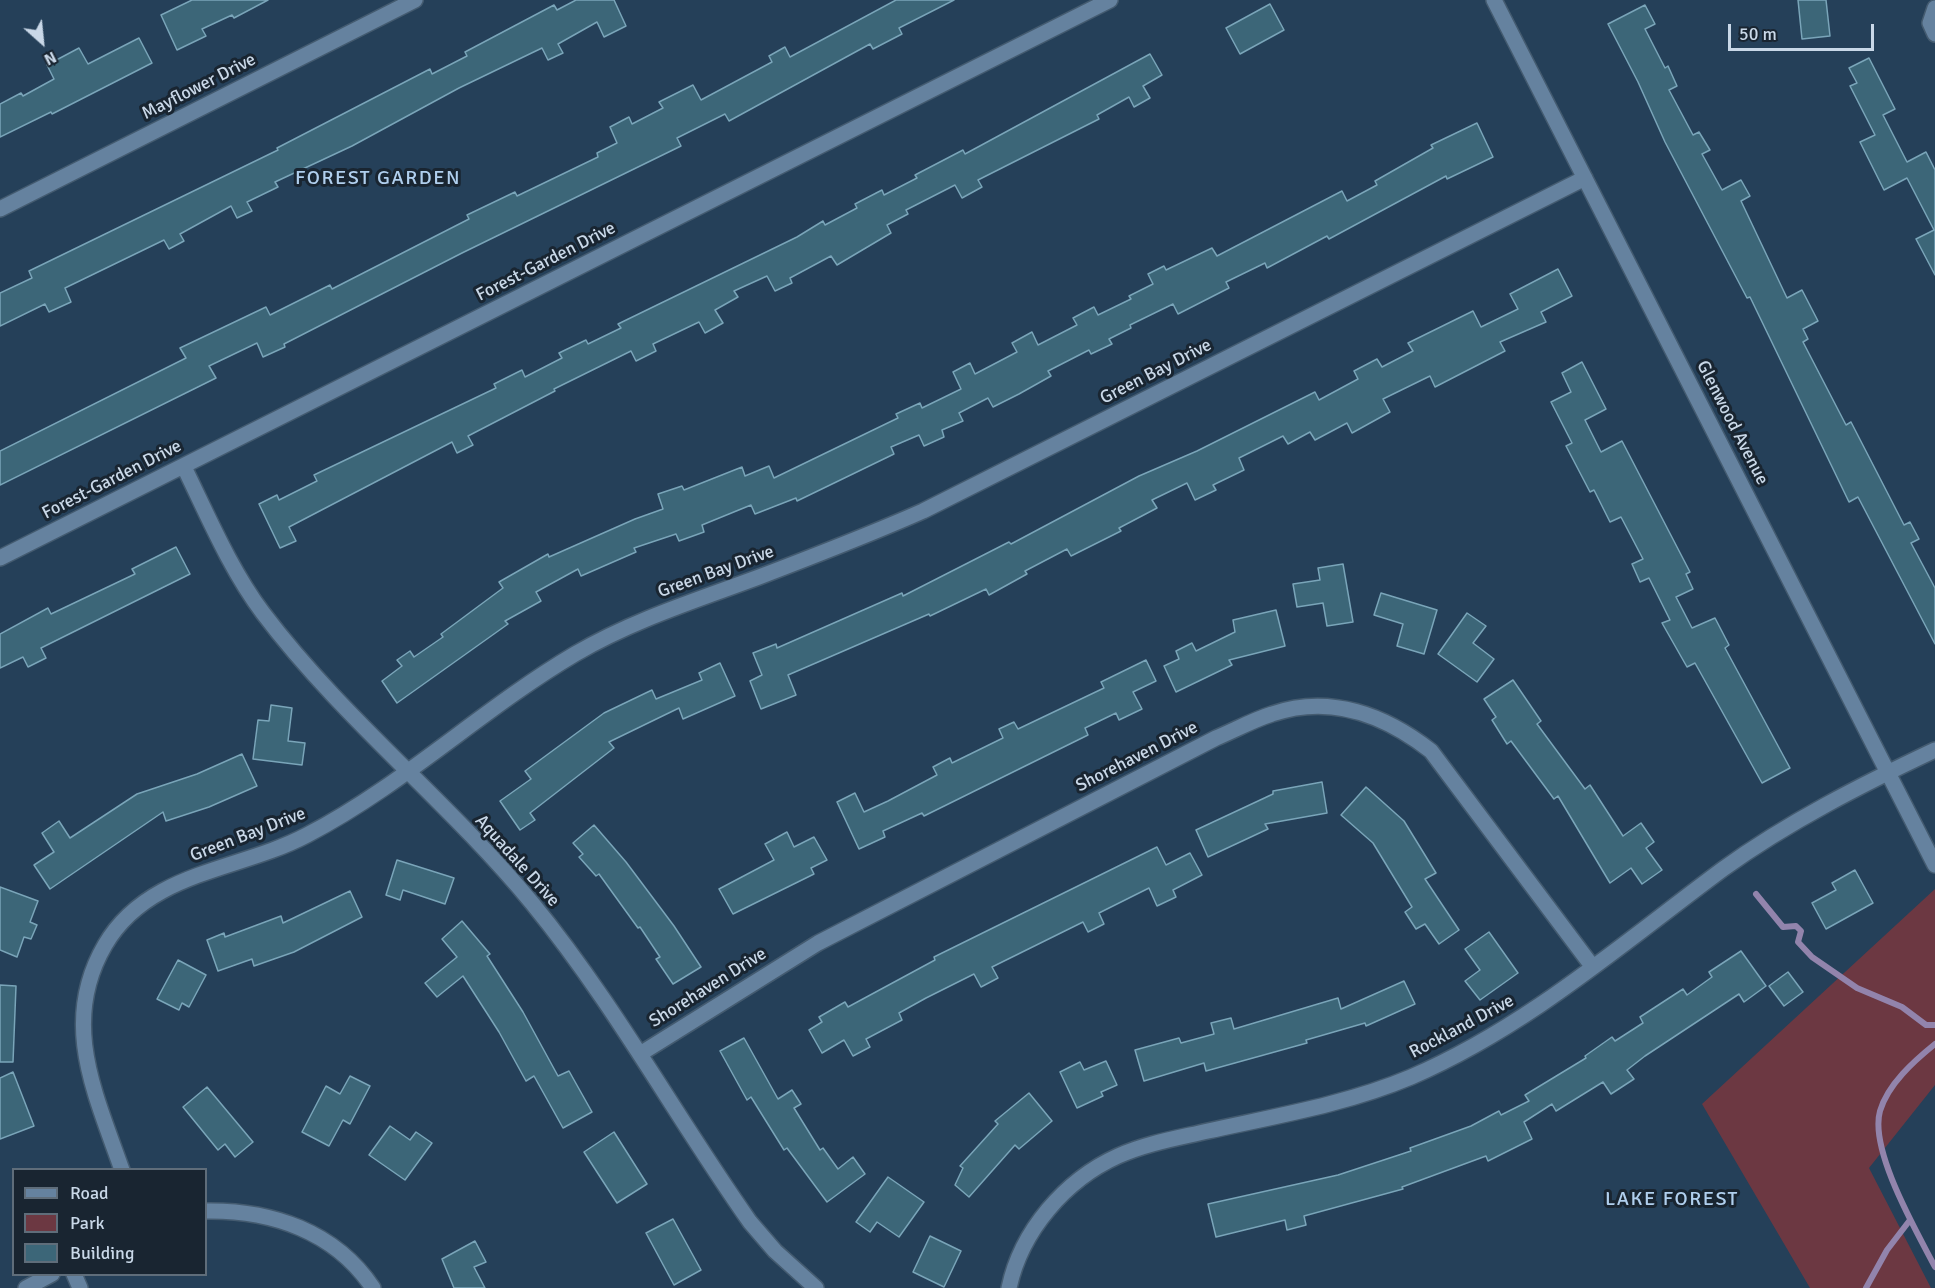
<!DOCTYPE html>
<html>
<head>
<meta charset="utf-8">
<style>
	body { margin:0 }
	#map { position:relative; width:1935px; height:1288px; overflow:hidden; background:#254059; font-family:Signika,sans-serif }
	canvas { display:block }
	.legend { position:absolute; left:12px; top:1168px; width:195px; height:108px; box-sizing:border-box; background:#192531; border:2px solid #5f6d7a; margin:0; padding:8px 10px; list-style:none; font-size:18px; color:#c9d8e8 }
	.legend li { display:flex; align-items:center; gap:12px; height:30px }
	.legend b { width:30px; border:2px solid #5f6d7a }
	.north { position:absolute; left:12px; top:12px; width:60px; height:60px; -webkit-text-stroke:4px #192531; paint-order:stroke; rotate:153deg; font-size:16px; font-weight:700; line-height:24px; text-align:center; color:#c9d8e8 }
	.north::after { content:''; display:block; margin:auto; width:21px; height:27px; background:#c9d8e8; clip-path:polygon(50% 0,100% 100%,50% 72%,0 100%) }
	.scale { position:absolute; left:1728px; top:24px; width:146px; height:27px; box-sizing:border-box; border:3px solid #c9d8e8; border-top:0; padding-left:8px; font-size:18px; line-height:21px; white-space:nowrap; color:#c9d8e8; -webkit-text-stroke:4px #192531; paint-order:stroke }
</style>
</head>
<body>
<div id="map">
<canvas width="1935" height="1288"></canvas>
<ul class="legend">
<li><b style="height:8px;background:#65829f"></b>Road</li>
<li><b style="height:16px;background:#6c3842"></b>Park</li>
<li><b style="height:16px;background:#3c6678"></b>Building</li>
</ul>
<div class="north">N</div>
<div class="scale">50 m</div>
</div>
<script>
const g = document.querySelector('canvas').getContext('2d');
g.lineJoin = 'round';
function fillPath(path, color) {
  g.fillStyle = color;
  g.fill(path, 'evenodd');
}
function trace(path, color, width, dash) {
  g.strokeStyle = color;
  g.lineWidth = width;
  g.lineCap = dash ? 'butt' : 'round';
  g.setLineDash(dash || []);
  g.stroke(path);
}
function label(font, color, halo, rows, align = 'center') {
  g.font = font + ' Signika,sans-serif';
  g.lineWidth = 6;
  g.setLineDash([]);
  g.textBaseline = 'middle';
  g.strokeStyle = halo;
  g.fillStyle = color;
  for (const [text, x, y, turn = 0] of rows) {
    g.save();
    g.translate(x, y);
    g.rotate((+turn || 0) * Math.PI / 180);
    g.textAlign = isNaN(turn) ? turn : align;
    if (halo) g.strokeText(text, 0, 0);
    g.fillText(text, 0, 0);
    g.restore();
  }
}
fillPath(new Path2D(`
	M1935,889V1085L1869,1168L1931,1288H1810L1702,1104Z`), '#6c3842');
trace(new Path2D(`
	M1756,894L1783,927L1796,926L1801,931L1798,942L1812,957L1857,988L1902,1007L1926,1025H1935
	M1935,1044C1914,1061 1888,1084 1880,1111C1869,1150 1917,1232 1935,1267
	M1866,1288L1887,1250L1910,1220`), '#9284ac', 6);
const building = new Path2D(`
	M192,0H268L234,18L232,15L202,29L206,36L177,50L161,15Z
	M576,0H614L626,26L604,37L597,22L558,44L563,53L548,60L542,48L459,88L352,146L275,182L278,187L247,202L252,211L237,218L231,206L180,234L184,241L169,249L164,240L65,288L71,302L49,312L45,304L0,326V293L32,278L29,271L278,150L277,148L430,69L432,74L467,56L465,52L554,5L557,10Z
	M896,0H954L899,28L902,34L873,49L870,44L729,121L725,114L677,138L681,146L462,253L284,344L285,347L263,357L257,343L209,366L216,378L0,485V451L186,358L180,348L266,307L270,315L330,285L332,289L469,219L467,215L515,192L517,196L598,157L597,153L617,143L610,127L629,117L632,124L663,108L659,102L693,85L701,100L772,62L769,56L785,47L790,57Z
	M1798,0H1826L1830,36L1802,39Z
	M1270,4L1284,30L1240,54L1226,28Z
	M1645,5L1655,24L1645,29L1665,68L1668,66L1677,86L1669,90L1693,135L1699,132L1710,150L1702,154L1722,190L1741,180L1750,196L1741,201L1787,298L1802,290L1818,321L1803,329L1808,339L1803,342L1846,425L1851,422L1904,525L1910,522L1919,539L1911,543L1935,588V644L1858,497L1849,502L1750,297L1747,298L1665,142L1638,82L1608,24Z
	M139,38L152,63L52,114L51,112L0,137V104L21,93L23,96L54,79L47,65L79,48L88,64Z
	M1150,54L1162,75L1143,86L1150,98L1134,107L1129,97L1097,115L1099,119L978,180L982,187L962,198L955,185L906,210L908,214L887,225L891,233L837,265L831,256L790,278L792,283L775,291L767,276L734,291L738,297L715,310L723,323L705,333L699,322L653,344L656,351L636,361L631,351L554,389L555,391L468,436L473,445L457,453L452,442L289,527L296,541L280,548L259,504L277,495L279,500L317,481L314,475L496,388L494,384L522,370L525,377L562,358L559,353L586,340L588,344L621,328L618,324L797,237L823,221L825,225L857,208L855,204L882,190L884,195L917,178L915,175L963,150L965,154Z
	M1869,58L1895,109L1883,115L1907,162L1926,152L1935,170V275L1916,239L1934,230L1907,178L1884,190L1860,142L1875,135L1850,86L1857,83L1849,68Z
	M1477,123L1493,157L1447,179L1446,176L1329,239L1327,236L1267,268L1265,263L1226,282L1229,288L1178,314L1173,304L1130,325L1131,328L1109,339L1112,344L1091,354L1089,350L1048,371L1051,376L1019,394L993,407L988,398L959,413L963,421L942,430L944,437L924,446L919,435L891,447L894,454L797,501L796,498L755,514L751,505L702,525L704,532L679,541L676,534L634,548L636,552L581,576L578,569L536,592L541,601L505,621L508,624L397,703L382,681L402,666L397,660L410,651L414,657L443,637L441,634L503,588L499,582L548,554L549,557L635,519L663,509L658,494L682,486L684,490L742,467L745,476L769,466L774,478L898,418L896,414L920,403L922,408L961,389L953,372L970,363L975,374L1017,352L1012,343L1032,332L1038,345L1077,325L1073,318L1094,307L1098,315L1131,299L1129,296L1153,284L1148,274L1164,266L1166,270L1212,248L1217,256L1342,191L1347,201L1377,185L1375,181L1433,148L1431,145Z
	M1558,269L1572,296L1541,312L1546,322L1500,342L1505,351L1435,387L1430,376L1383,399L1390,412L1352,433L1347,423L1315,440L1310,432L1288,444L1283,436L1239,458L1244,470L1213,485L1216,490L1195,500L1187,483L1152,500L1157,508L1119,528L1121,531L1071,556L1067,549L1025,571L1027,574L989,595L986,589L930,616L929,614L788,675L796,695L761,709L750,681L762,675L753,653L776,644L777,648L902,593L903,596L1009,542L1011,544L1139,476L1197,451L1315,392L1319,400L1358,379L1354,371L1377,359L1382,367L1413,351L1408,343L1473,311L1481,327L1518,309L1510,294Z
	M1582,362L1606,409L1585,420L1601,452L1622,441L1690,572L1686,574L1693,589L1676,597L1692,628L1715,618L1729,645L1725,648L1790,768L1762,783L1695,663L1687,667L1662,623L1670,620L1649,578L1640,582L1632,564L1643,559L1621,517L1610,522L1594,490L1590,492L1566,446L1572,443L1551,402L1571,392L1562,373Z
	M176,547L190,574L41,648L46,658L28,667L23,657L0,668V634L48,608L51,614L135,574L132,569Z
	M1343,564L1353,622L1327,626L1323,603L1297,607L1293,584L1320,580L1318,568Z
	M1381,593L1437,610L1424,654L1397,646L1403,624L1374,615Z
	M1276,610L1285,646L1229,660L1232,665L1176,692L1164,666L1179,659L1176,651L1192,643L1196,651L1235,632L1233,620Z
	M1467,613L1486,626L1473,643L1494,659L1477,682L1438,654Z
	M1146,660L1156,681L1133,692L1142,709L1119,720L1116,713L1085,728L1088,735L924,816L922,813L883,831L885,837L859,849L837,802L855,793L864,812L888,801L937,775L933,767L950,758L952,763L1003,738L999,729L1014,722L1018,729L1104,688L1101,682Z
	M720,663L735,696L683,719L679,708L609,742L614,748L530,813L535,820L520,830L500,801L531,779L525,771L604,713L652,690L656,699L702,680L699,673Z
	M1513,680L1541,721L1537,724L1585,789L1590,785L1623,836L1641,823L1654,842L1646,848L1662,870L1642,884L1631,868L1610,883L1558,796L1554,799L1511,741L1507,744L1492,720L1496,717L1484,699Z
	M271,705L292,708L288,741L305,743L302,765L253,759L258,720L269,721Z
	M242,754L257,786L209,807L166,821L163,812L50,889L34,865L54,852L42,833L59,821L70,838L137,794L197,774Z
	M1322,782L1327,813L1265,824L1268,829L1208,857L1196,830L1273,794V791Z
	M1366,787L1404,821L1436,873L1425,879L1459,930L1439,944L1425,924L1416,929L1405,912L1412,907L1373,843L1341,815Z
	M594,825L626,862L674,926L701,967L673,984L656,959L660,957L640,927L638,928L599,874L596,876L579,857L583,854L573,843Z
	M787,832L794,847L814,837L827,860L811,868L814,874L733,914L719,889L774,860L765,844Z
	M1157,847L1166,865L1190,853L1202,875L1173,890L1176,897L1157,906L1149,888L1099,913L1104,924L1088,932L1083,922L992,967L998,978L981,987L974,974L926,998L899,1013L902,1020L866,1039L870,1047L853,1056L844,1040L822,1053L809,1030L822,1022L819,1017L845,1002L848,1007L935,960L934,957Z
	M397,860L454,878L445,904L403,890L400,900L386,895Z
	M1855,870L1873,903L1826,929L1812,903L1836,890L1832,883Z
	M0,887L38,901L30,922L37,925L31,939L24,937L17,957L0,950Z
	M350,891L362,917L294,952L254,966L252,959L218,971L207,940L224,933L225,937L281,916L283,923Z
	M462,921L490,954L487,956L523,1012L558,1076L569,1071L592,1112L563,1128L534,1076L526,1081L499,1032L463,976L437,997L425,983L457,957L442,939Z
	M1489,932L1518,973L1480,1000L1465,981L1480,970L1465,949Z
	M1741,951L1766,986L1744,1002L1739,994L1645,1056L1627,1070L1634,1079L1611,1094L1603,1082L1556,1111L1552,1104L1524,1122L1532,1139L1488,1161L1486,1156L1402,1187L1403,1189L1304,1216L1306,1225L1287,1230L1285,1220L1216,1237L1208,1204L1338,1175L1411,1151L1410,1148L1471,1126L1499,1111L1501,1115L1529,1101L1525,1095L1586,1058L1585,1056L1612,1037L1615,1041L1643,1023L1640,1017L1683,989L1687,995L1712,977L1709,972Z
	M178,960L206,975L189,1007L182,1003L179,1010L157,999Z
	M1788,972L1803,992L1784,1006L1769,986Z
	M1404,981L1415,1004L1366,1026L1365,1023L1306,1040L1307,1043L1206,1071L1204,1063L1144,1081L1135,1050L1179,1038L1181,1043L1214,1034L1211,1023L1231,1018L1234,1029L1338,998L1341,1009Z
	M0,985L16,986L13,1062H0Z
	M744,1038L778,1099L792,1090L801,1104L794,1108L820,1150L823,1148L838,1169L853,1157L865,1174L827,1202L787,1148L784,1150L751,1097L747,1100L720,1051Z
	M1106,1061L1117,1085L1101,1092L1103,1096L1077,1108L1060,1072L1080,1062L1084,1070Z
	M13,1072L34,1126L0,1139V1078Z
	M350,1076L370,1086L350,1124L343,1120L329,1146L302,1132L326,1086L340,1094Z
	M207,1087L253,1142L235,1157L225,1144L218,1150L183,1107Z
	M1029,1093L1052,1121L1019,1149L1015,1145L969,1197L955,1185L963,1168L960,1166L998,1124L995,1121Z
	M390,1126L410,1140L416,1132L432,1143L405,1180L369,1155Z
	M614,1132L647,1184L617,1203L584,1152Z
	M888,1177L924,1202L899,1237L877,1222L870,1232L856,1222Z
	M673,1219L701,1270L674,1285L646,1233Z
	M930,1236L961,1251L944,1287L913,1272Z
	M475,1241L486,1262L474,1267L485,1288H454L442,1259Z`);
fillPath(building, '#3c6678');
trace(building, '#7aa5b9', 1.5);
const minor = new Path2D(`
	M1494,0L1935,865
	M1935,8L1930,23L1935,34
	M0,209L415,0
	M184,467C208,516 230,569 263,613C343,719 448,801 532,903C614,1003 676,1117 750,1222L775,1251L816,1288
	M0,558L1110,0
	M640,1054L818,943L1216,738C1235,730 1253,720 1272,714C1330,694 1385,715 1431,751L1592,966
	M122,1170C95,1093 60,1022 105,945C148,871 239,871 307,835C403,785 482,709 575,654C633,620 697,600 759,577C814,556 869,535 923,511L1585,178
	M206,1211C271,1210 335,1231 373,1288
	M74,1274L80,1288
	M26,1288L52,1274
	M1009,1288C1021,1231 1065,1180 1118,1156C1147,1143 1178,1138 1208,1131C1276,1116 1347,1104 1411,1077C1527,1027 1623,943 1723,869C1788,822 1863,784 1935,750`);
trace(minor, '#445b70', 18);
trace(minor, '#65829f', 15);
label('18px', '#c9d8e8', '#192531', [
	["Mayflower Drive",199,87,-27],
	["Forest-Garden Drive",546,262,-27],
	["Green Bay Drive",1156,372,-27],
	["Glenwood Avenue",1732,423,63],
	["Forest-Garden Drive",112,480,-27],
	["Green Bay Drive",716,572,-20],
	["Shorehaven Drive",1137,757,-27],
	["Green Bay Drive",248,835,-21],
	["Aquadale Drive",517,861,48],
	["Shorehaven Drive",708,988,-32],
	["Rockland Drive",1462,1027,-28]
]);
g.letterSpacing = '1.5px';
label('20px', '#b0cfee', '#192531', [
	["FOREST GARDEN",378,179],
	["LAKE FOREST",1672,1200]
]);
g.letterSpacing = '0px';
</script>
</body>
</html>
